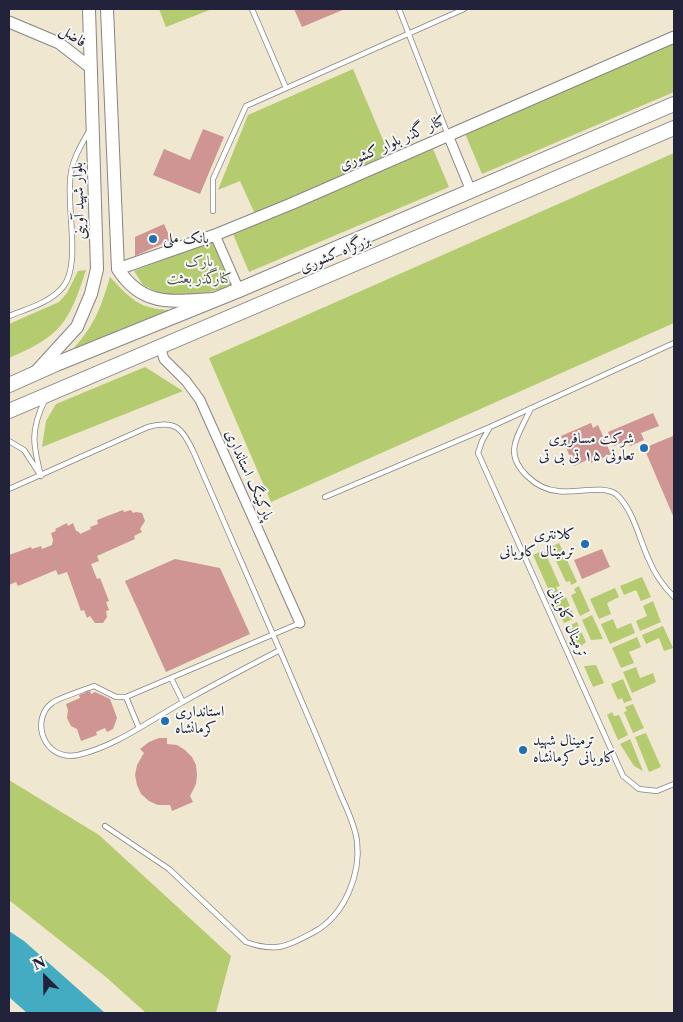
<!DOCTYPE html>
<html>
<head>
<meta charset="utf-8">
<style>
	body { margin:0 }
	#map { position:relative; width:683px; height:1022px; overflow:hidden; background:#efe7cf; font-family:"Libre Caslon Text",serif }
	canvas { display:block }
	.frame { position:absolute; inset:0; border:10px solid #22223b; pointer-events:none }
	.north { position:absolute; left:20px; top:952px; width:50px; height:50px; -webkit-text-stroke:4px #f6f6f2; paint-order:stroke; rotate:337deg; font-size:14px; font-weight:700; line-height:20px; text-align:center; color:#22223b }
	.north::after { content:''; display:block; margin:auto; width:18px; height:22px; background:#22223b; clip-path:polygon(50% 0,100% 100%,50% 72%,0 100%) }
</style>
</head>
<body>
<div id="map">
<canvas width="683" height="1022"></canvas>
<div class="frame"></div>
<div class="north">N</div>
</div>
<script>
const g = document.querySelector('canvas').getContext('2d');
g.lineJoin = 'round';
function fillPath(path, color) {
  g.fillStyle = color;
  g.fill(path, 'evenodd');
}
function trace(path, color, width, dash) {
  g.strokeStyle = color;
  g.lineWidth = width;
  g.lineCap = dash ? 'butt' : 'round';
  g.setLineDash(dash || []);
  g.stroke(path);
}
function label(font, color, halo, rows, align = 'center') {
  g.font = font + ' "Libre Caslon Text",Amiri,serif';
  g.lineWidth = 4;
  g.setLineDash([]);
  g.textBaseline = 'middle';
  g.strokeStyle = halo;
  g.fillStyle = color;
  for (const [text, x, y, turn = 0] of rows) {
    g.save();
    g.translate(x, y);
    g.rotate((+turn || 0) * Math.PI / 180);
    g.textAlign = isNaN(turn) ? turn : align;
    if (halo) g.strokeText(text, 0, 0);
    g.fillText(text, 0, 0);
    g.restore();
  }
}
fillPath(new Path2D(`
	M159,9H212L166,27Z
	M674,41V92L482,174L464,131Z
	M353,69L389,154L255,214L240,181L218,190L248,115Z
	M433,149L449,187L249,272L233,234Z
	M674,153V323L271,502L209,358Z
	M213,241L232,286L194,296L163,295L143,285L134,271Z
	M86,270C69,323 61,336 9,358V324L59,302L67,293L78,271Z
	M110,277C131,299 139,309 170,310L73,349C95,325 101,307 110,277Z
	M145,367L183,391L42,447L46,421L56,404Z
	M559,543L577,582L571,585L570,581L566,582L550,548Z
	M544,550L560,586L556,587L558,591L551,595L533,555Z
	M642,577L651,597L641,601L636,590L624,595L620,586Z
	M579,586L590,611L580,616L571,595L576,593L574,589Z
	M615,588L619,597L607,603L611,614L599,619L590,599Z
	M559,594L561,599L566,597L575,618L564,623L552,597Z
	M653,601L661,622L640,631L636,621L647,616L643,606Z
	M592,615L603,639L591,640L582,620Z
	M613,619L617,629L631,623L635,633L610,644L601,624Z
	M577,622L586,642L576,650L566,627Z
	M663,626L673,648L664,651L659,638L646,644L642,635Z
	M637,637L641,647L629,652L634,663L621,668L612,648Z
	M596,665L604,683L593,687L584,666Z
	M636,667L640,678L653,673L656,682L632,693L623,672Z
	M623,679L632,700L624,703L622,698L618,700L611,684Z
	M633,704L644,728L633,733L624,712L627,711L625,707Z
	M612,712L614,716L619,715L628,735L618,740L607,715Z
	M646,733L661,767L649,772L635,737Z
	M630,739L643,771L634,766L620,744Z
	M9,780L99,835L231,956L216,1013H146L106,977L9,900Z`), '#b5cb70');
fillPath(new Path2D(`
	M9,931L24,941L105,1013H27L9,997Z`), '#43acc2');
fillPath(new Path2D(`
	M294,9H345L302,27Z
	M203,129L224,137L200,194L153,175L164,149L190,160Z
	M164,224L171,240L135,256V237Z
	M653,413L659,426L641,433L644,440L630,446L627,440L614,446L608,432Z
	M591,423L593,428L598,425L611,454L591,463L589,459L574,466L561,436Z
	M673,436L674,439V518L644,448Z
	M123,510L124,512L131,510L133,513L136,512L142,513L145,521L140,529L142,532L134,536L135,539L97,556L99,561L91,564L97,579L100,578L109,601L106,602L109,610L106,611L107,617L103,623H95L90,616L87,618L84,610L81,611L67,572L58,575L56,570L18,586L16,582L9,585V555L31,547L32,549L41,546L42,549L52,545L53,540L51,533L56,531L55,529L67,523L68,526L73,523L76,531L79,532L80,534L91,529L90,527L98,524L97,520Z
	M602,549L610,567L582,579L574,560Z
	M175,559L220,568L250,634L166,672L125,581Z
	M90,691L91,694L95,692L110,699L117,718L113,729L107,732L105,728L96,732L97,735L81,741L77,729L71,726L67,718L68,710L66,704L80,698L79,695Z
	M159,738H167V744L177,745L185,750L192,757L196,765L197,775L196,784L190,796L193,802L172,811L170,805H158L149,801L141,794L137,785L135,775L137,765L144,753L140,749L149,742Z`), '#ce9592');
const service = new Path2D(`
	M252,9L286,88
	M399,9L448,135
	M213,211V179L246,106L464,9
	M9,316C26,309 50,303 63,287C82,264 65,203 71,173C73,158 82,144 89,131
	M531,408C519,435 502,452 527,476C536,485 546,490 558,491C573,494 605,484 617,495C634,511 639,539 649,560C655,575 663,586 674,597
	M490,427L482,441L478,453L623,776L639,789L657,791L674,784
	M9,441L24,450L41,476C33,445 30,430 45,400
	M9,489L148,427C176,419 183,429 194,453C234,544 274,636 313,728C323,751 332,774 342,798C348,811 355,826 357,841C361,874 345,915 314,932C288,946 276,953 246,942L169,869L105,826
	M325,497L490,427L674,343
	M280,650C247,667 215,684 183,702C149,721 116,746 78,755C43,762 30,719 52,703C58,698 84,690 94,686L116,697H126L300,623
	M171,678L183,702
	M126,697L139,728`);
const minor = new Path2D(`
	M448,135L471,191
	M215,235L239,290
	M160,347L164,359L186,381L200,400L300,623`);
const tertiary = new Path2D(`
	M9,22L59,43L91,68
	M118,269L215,235L291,204L674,37`);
const secondary = new Path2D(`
	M107,9L118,269C143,308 174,301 213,299
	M35,373L77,327L91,294L97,269L89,9`);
const trunk = new Path2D(`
	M9,385L56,364L239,290L674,104
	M9,411L674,128`);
trace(service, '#888485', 6);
trace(minor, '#888485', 11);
trace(tertiary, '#888485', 13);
trace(secondary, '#888485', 14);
trace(trunk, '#888485', 16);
trace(service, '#fff', 4.5);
trace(minor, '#fff', 9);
trace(tertiary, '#fff', 11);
trace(secondary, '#fff', 12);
trace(trunk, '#fff', 14);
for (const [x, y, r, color] of [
	[153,239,5,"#1f6fb2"],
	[644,448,5,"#1f6fb2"],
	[585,544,5,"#1f6fb2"],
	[165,721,5,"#1f6fb2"],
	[523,750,5,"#1f6fb2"]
]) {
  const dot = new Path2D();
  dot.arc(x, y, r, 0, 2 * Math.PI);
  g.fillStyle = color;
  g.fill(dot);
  trace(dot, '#f6f6f2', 2);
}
label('15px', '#22223b', '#f6f6f2', [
	["فاضل",73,36,34],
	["کنار گذر بلوار کشوری",392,143,-24],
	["بلوار شهید آوینی",79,201,-92],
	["بزرگراه کشوری",335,254,-23],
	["پارکینگ استانداری",249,475,66],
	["ترمینال کاویانی",568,622,66]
]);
label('15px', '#22223b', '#f6f6f2', [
	["بانک ملی",163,239],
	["شرکت مسافربری",634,439,"right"],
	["تعاونی ۱۵ تی بی تی",634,456,"right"],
	["کلانتری",575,535,"right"],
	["ترمینال کاویانی",575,552,"right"],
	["استانداری",175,712],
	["کرمانشاه",175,729],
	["ترمینال شهید",533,741],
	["کاویانی کرمانشاه",533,758]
], 'left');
label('15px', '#4e554b', '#f6f6f2', [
	["پارک",199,262],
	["کنارگذر بعثت",199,279]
]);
</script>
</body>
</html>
